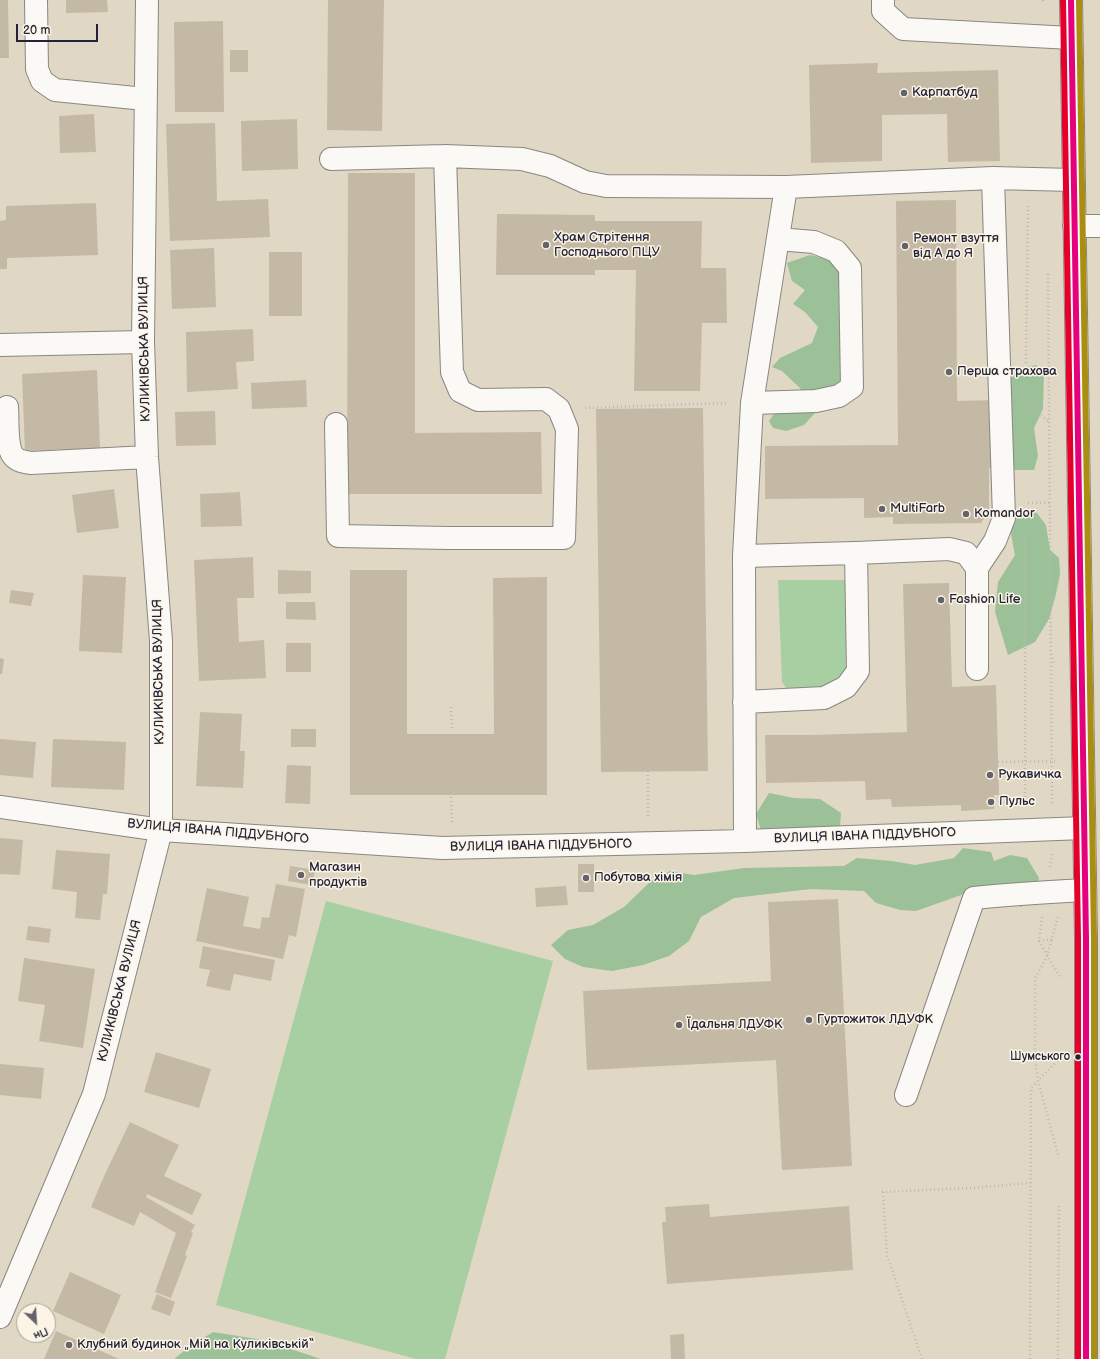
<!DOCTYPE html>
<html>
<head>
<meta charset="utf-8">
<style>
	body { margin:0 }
	#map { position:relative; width:1100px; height:1359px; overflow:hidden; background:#e0d8c4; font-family:"Balsamiq Sans",sans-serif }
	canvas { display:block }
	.north { position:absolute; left:16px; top:1303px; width:40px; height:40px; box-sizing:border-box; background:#fcf5e5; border:1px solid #a5a1a1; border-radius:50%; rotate:155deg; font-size:11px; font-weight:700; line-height:16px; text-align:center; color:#22223b }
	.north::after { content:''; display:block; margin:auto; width:14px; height:18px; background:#64626b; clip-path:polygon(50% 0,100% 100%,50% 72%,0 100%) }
	.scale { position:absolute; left:16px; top:24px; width:82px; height:18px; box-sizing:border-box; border:2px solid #22223b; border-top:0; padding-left:5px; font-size:12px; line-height:14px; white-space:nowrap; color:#22223b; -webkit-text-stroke:3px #fcf5e5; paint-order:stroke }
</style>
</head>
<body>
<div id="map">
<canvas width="1100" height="1359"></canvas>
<div class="north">Пн</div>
<div class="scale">20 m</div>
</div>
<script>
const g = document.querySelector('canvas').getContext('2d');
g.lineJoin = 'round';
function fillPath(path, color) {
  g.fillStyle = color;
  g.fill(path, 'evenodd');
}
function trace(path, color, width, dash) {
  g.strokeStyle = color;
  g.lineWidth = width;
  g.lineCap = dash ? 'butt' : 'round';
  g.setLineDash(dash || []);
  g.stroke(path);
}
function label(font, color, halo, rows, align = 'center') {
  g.font = font + ' "Balsamiq Sans",sans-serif';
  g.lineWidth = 3;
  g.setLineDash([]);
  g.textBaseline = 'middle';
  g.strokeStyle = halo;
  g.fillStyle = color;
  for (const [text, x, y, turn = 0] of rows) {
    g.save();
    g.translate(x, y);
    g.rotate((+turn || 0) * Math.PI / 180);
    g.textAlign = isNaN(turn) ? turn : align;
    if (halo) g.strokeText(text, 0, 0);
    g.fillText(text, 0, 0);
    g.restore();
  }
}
fillPath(new Path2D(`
	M778,580H845L848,668L823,691L789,692L782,682Z
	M326,901L553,961L445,1359H416L216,1305Z`), '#a8cfa2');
fillPath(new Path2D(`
	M810,255L840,261L844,397L815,413L804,425L786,431L773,428L769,421L783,400L801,389L782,371L772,367L780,358L812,343L818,327L805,312L793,304L805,290L792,281L787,263Z
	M1036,365L1044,372L1043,409L1034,428L1038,456L1034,470H1010L1007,372Z
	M1033,508L1046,525L1050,550L1059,558L1060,574L1056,594L1049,619L1035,642L1008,655L995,612L998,582L1015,555L1009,523Z
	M769,793L794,798L820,799L841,813L839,839L763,837L756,814Z
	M963,848L991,852L994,861L1010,855L1027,858L1039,878L1034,898L1021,907L1004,897L999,887L986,885L964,894L916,911L900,910L876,903L864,891L811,889L734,898L701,917L689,941L669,956L643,965L612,971L583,967L565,959L551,945L568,930L593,925L624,907L651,881L670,871L694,875L744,868L844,866L857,858L892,861L915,865L954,858Z
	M213,1332L263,1340L321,1359H174L189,1347Z`), '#9cc098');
fillPath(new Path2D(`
	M0,0H8L9,58H0Z
	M66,0H107L108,12L66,13Z
	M328,0H384L382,131L327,130Z
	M223,21L224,112H175L174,22Z
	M230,50H248V72H230Z
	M878,63L877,73L998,70L1000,161L948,162L947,114L882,115V161L811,163L809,65Z
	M94,114L96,152L60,153L59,116Z
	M297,119L298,169L242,171L241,121Z
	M215,123L217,201L268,199L270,237L170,241L166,124Z
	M348,173H415V433L541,432L542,494H347Z
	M956,200L957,401L997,400L998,468H989V511L981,523L893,524V517L864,518V498L765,499V446L898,445L896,201Z
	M96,203L98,255L7,258V269H0V221L6,220V206Z
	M497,214L595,215V221H702L701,268H726L727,323H702L700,391H634L636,270H595V275H496Z
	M214,248L216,307L172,309L170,250Z
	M269,252H302V316H269Z
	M253,329L254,361L236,362L238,389L187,392L186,332Z
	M97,370L100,448L25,451L22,374Z
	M306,380L307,407L252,409L251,383Z
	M703,408L708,771L601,772L596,409Z
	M215,411L216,445L176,446L175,412Z
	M114,489L119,528L77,533L72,495Z
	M240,492L242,526L201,527L200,494Z
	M253,557L254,598H237L239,642L264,640L266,678L199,681L194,560Z
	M278,570L311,571V593L278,594Z
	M350,570H407V734H494L493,578L547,577V795H350Z
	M83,575L126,577L122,653L79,651Z
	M949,583L952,687L996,685L999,795H994V809L961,811V805L892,807L891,799L866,800L865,781L766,783L765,735H812L907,732L903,584Z
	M11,590L34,593L31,606L9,603Z
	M286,602H315L316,620L286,619Z
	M286,643H311V672H286Z
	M0,658L4,659L2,674H0Z
	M200,712L242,714L240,751H245L243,788L196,786Z
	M291,729H316V747H291Z
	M0,739L36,742L33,778L0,775Z
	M53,739L126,742L124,790L51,787Z
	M287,765L311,766L310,804L285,803Z
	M0,838L23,840L20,875L0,874Z
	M56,850L110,854L107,894H103L100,920L75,918L77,892L52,889Z
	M578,864H594V892H578Z
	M290,866L315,870L312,885L288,881Z
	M276,884L305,889L296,937L289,935L283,959L196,941L207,888L249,897L243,926L260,929L262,917L269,918Z
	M566,886L568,905L536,907L535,888Z
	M838,899L852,1166L782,1170L776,1060L587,1070L583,991L771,981L768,902Z
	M28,926L51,929L49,943L26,940Z
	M203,946L275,960L271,981L234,974L230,991L206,986L210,970L199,968Z
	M24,958L95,969L83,1048L39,1041L45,1005L18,1001Z
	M156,1052L211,1069L199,1108L144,1092Z
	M0,1064L44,1068L41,1099L0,1095Z
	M130,1122L179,1145L164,1176L202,1194L192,1215L147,1194L146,1197L195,1225L191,1232L193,1233L185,1255L187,1256L171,1298L155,1292L176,1233L140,1212L134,1226L91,1207L105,1174Z
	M709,1204L710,1217L849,1206L853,1270L667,1284L662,1222H666L665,1207Z
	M70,1272L121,1295L104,1334L53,1311Z
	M157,1294L175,1302L170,1316L151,1309Z
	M56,1331L119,1359H44Z
	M684,1334L685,1359H671L670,1335Z`), '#c4b9a4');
const minor = new Path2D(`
	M36,0L37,69L42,81L55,90L145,99
	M883,0V11L903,29L1071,38
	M331,159L445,156L522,159L550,166L585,182L606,186L786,187
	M0,345L143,342
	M752,403L816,401L839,396L852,387L850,268L836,251L814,242L778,239
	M7,407C8,419 6,443 12,454C16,461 24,462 31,463L147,457
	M336,424L338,536L449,538H564L567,429L559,409L546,399L478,400L460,391L452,372L445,156
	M744,556L856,553L949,549L966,553L977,568V669
	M977,568L995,541L1004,518L993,178
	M744,702L824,698L846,687L858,671L856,553
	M0,807L161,830L442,848L745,841L1084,828
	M745,841L744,556L752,403L786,187L993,178L1073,180
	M906,1095L974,898C1011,894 1048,892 1085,890
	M0,1317L94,1094L161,830V641L147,457L143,342L147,0`);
const major = new Path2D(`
	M1071,0L1086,938V1359
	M1074,226H1100`);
trace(minor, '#8a8680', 24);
trace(major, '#8a8680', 24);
trace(new Path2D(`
	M1043,0V4
	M1048,274L1052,803
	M1026,363L1028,204
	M1026,402L1048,421
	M585,408L726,403
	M1028,503H1049
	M1051,654L1055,664
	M451,707L452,731
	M998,762L1058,761
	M648,771V819
	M451,797L452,822
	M994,802H1025
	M1025,805V536
	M1050,867L1052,854
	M1042,917L1039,941L1060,977
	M1058,917L1047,956L1035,979V1060L1038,1081L1059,1158
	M1039,941L1053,939
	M922,1359L887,1255L883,1192L970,1188L1031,1183
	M1030,1359L1031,1088L1060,1058
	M1058,1359L1059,1203`), '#bbb9b8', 2.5, [1, 3]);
trace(minor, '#faf9f6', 22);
trace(major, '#faf9f6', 22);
trace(new Path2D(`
	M1071,0L1086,938V1359`), '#e5007d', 6);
trace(new Path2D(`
	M1063,0L1078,938V1359`), '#e4002b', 6);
trace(new Path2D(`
	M1079,0L1094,938V1359`), '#a98e12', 6);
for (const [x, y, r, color] of [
	[904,93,4,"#64626b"],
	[546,245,4,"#64626b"],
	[905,246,4,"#64626b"],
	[949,372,4,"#64626b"],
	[882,509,4,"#64626b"],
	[966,514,4,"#64626b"],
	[941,600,4,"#64626b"],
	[990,775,4,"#64626b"],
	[991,802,4,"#64626b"],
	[301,875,4,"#64626b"],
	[586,878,4,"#64626b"],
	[809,1020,4,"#64626b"],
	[679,1025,4,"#64626b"],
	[1078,1057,3.5,"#22223b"],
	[69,1345,4,"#64626b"]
]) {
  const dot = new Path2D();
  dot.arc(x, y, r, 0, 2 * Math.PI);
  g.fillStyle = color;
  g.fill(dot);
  trace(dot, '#fcf5e5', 1.5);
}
label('12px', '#22223b', '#fcf5e5', [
	["Шумського",1070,1057]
], 'right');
label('13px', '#22223b', '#fcf5e5', [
	["Карпатбуд",912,93],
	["Храм Стрітення",554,238],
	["Господнього ПЦУ",554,253],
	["Ремонт взуття",913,239],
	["від А до Я",913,254],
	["Перша страхова",957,372],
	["MultiFarb",890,509],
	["Komandor",974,514],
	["Fashion Life",949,600],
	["Рукавичка",998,775],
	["Пульс",999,802],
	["Магазин",309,868],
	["продуктів",309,883],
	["Побутова хімія",594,878],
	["Гуртожиток ЛДУФК",817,1020],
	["Їдальня ЛДУФК",687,1025],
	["Клубний будинок „Мій на Куликівській“",77,1345]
], 'left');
label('13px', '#22223b', '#fcf5e5', [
	["КУЛИКІВСЬКА ВУЛИЦЯ",145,349,-91],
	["КУЛИКІВСЬКА ВУЛИЦЯ",159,672,-91],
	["ВУЛИЦЯ ІВАНА ПІДДУБНОГО",218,832,5],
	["ВУЛИЦЯ ІВАНА ПІДДУБНОГО",865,836,-2],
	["ВУЛИЦЯ ІВАНА ПІДДУБНОГО",541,846,-1],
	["КУЛИКІВСЬКА ВУЛИЦЯ",120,991,-76]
]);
</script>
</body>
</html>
